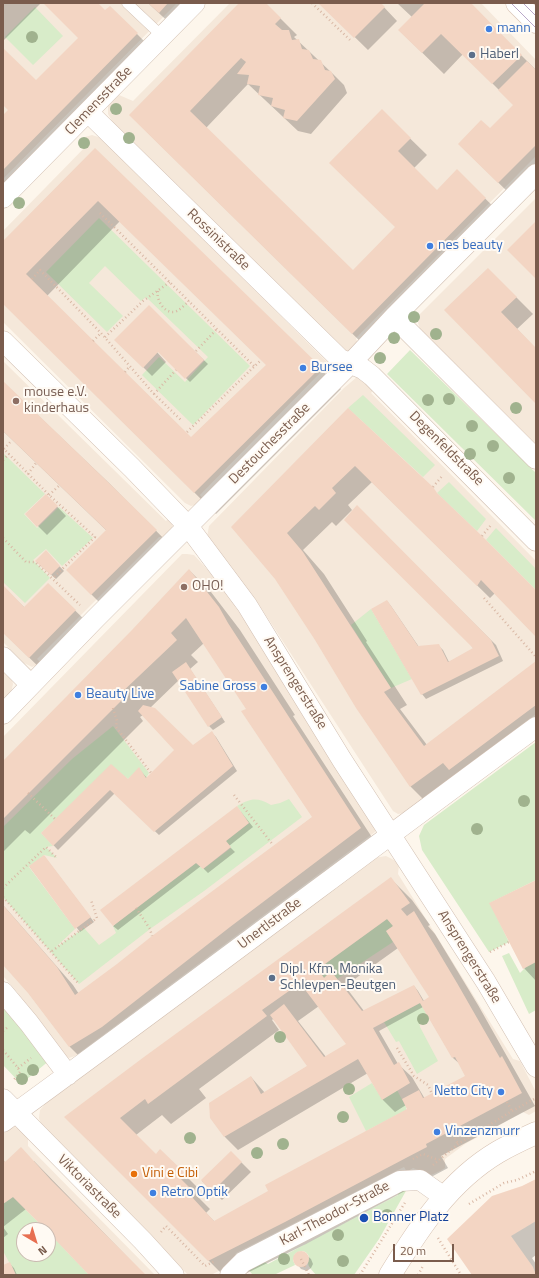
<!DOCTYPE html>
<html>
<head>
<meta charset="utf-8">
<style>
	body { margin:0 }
	#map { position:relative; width:539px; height:1278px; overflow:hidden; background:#fdf6ec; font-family:"Titillium Web",sans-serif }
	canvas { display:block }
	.frame { position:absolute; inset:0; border:4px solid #7a5c4d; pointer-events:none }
	.north { position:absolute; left:16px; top:1222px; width:40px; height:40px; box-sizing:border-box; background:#fffaf3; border:1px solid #cabbb1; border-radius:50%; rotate:142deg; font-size:11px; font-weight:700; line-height:16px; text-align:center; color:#7a5c4d }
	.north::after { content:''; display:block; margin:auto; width:14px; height:18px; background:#e76f51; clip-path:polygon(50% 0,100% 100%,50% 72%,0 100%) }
	.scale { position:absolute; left:393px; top:1244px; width:61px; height:18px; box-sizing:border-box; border:2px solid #7a5c4d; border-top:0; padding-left:5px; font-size:12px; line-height:14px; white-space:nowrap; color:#7a5c4d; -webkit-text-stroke:3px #fffaf3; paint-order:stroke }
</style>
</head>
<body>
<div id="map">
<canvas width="539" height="1278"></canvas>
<div class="frame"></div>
<div class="north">N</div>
<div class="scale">20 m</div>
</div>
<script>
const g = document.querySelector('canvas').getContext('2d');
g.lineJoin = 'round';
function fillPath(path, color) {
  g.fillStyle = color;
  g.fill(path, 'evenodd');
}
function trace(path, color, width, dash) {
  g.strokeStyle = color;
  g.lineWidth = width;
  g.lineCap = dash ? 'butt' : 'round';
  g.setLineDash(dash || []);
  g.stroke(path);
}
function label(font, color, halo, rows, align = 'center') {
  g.font = font + ' "Titillium Web",sans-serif';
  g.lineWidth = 4;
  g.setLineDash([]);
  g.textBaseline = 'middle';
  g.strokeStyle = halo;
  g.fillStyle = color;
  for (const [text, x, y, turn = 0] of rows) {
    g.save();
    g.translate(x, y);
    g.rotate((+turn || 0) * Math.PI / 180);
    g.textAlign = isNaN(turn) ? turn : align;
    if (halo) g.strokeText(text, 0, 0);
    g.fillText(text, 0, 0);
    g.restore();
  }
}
fillPath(new Path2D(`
	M3,3H177L3,179Z
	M230,3H481L536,60V156L356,338L358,345L349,351L343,350L113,123L108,114V106L119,95L133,101Z
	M92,135L101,138L327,362V366L322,371L200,495L204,500L195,505L191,506L185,503L3,322V231L90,142L85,137Z
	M536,198V448L421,332L418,323L420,314Z
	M3,361L166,521L170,517L173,521L172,530L166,537H159L37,659L41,663L32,667L24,663L3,642Z
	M357,377L365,379L375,388L371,393L536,561V714L404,813L398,814L393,811L256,600L207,537L209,526L344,388Z
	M182,554H187L194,555L217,580L261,644L377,827L375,832L75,1056L69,1058L64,1055L17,992L3,976V737Z
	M3,670L12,680L13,684L11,693L6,699L3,695Z
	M386,856L394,860L399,865L398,874L513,1059L520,1061L536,1092V1111L529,1115L523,1112L465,1144L445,1159V1168L440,1171L431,1175L413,1168L407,1172L404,1167L236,1253L232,1264L211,1275H188L41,1124L39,1118L40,1110L46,1103L374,858Z
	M15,1127L19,1129L28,1138V1146L155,1275H3V1134L11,1128ZM24,1230H48V1254H24Z`), '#f5e8da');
fillPath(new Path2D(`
	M35,7L63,36L33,65L5,37Z
	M99,218L250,366L193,425L142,375L159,357L185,382L208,357L146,297L141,301L105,266L89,283L123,316L107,332L46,272Z
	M410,350L536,473V521L387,374Z
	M363,395L435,465L423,477L348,408Z
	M3,453L45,494L24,514L37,528L59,507L93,538L62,566L46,549L33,560L50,578L25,603L3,582Z
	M449,482L486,519L477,531L437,493Z
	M496,528L536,569V590L486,540Z
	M371,609L412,679L391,688L351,625Z
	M113,726L149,773L146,778L139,768L128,779L111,765L41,833L53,846L46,847L57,858L44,855L29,867L75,929L55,948L84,928L99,945L116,933L113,926L196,863L203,869L231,848L226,841L249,823L237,806C251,798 257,797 271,805L280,803L289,799L302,817L204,891L150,929L79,984L3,897V827L72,759Z
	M536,742V880L490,903L509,942L489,952L422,850L419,836L424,825Z
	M387,919L393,926L386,931L393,942L337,979L331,971L324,978L318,969Z
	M509,953L520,973L536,957V1010L529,1014L502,956Z
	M3,1000L50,1060L21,1084L3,1065Z
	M420,1003L426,1013C420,1017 419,1020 420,1027L438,1061L417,1074L399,1041L396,1042L384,1022Z
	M372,1083L382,1099L397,1090L406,1107V1110L366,1131L349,1097Z
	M411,1182L379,1239L354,1275H316C314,1272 308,1267 308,1263C308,1261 309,1259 309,1257C306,1249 299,1251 295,1254L293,1260L295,1265L276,1274H252L248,1269L263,1261L268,1264L398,1195L400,1188Z
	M13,1197L46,1230H24V1254H48V1232L89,1275H16L3,1251V1204Z`), '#d8ecc9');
fillPath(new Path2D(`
	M3,3H41L3,41Z
	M44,3H96L105,12L110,7L153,50L3,196V116L10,110L3,103V49L36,82L80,38Z
	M148,3H201L176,29Z
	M241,3H265L297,35L294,37L333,74L344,85L347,93L311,134L298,131L248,84L206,128L353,272L396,227L382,111L427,155L414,168L437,191L457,171L502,215L369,350L147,132Z
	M320,3H380L397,21L368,50Z
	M397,3H469L536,70V178L515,199L459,144L490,130L514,105L463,54L444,74L399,30L412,17Z
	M95,149L341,389L216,514L3,302V242ZM120,221L267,365L191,438L47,296Z
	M488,269L533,314L517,329L536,349V403L446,310Z
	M149,307L208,364L190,382L157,350L156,351L166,362L152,376L116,340Z
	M3,382L110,484L172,547L108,611L67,570L107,531L3,431Z
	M348,409L536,591V636L495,593L490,598L372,482L348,505L352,510L336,526L332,522L303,550L324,574L367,641L366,642L407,705L400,709L427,745L536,663V733L427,803L411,787L357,707L316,640L276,578L233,527Z
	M46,495L66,516L47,535L26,514Z
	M357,507L496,645L503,661L426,699L422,694L387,601L391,606L419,647L438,645L443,650L449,662L474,649Z
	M46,552L64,571L56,579L40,565Z
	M190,571L211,592L240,630L295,715L293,716L377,845L86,1063L70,1047L28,992L3,963V905L73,985L79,994L313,817L247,709L204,643L191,655L198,662L190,669L225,722L213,730L209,726L179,680L150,708L193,746L212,733L216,737L237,771L159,835L115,793L58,850L42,833L111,766L128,780L139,769L147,778L176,750L143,715L140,717L143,721L30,834L25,830L3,852V763L133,631Z
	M48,584L92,627L46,674L3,632V587L25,608Z
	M241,812L253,827L229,846L235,852L208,873L201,866L118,930L113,926Z
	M44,856L94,922L80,932L30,867Z
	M391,879L412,900L430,925L428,926L435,934L478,1005L535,1106L441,1156L448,1168L306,1244L243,1275H223L66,1117ZM398,948L431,997L424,1001L418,991L414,986L364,1011L345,986ZM319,1006L348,1044L326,1057L298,1021ZM423,1007L453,1058L461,1065L467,1076L425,1099L412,1077L398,1064L379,1031ZM273,1019L280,1026L308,1066L265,1093L251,1077L211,1118L225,1137L238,1150L368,1073L382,1099L395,1112L406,1105L410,1114L215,1222L206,1213L210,1209L196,1195L200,1190L160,1150L156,1155L136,1135L162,1115L171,1124L206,1098L199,1089L279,1030L272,1020Z
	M536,881V981L524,968Z
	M231,1152L251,1172L222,1200L202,1181Z
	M3,1160L6,1163L34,1161L145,1275H91L26,1209L3,1227L8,1234L3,1238Z
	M536,1180V1255L532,1258L536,1264V1275H473L523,1187Z
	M299,1252L304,1253L311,1259L313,1264L311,1268L307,1271L301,1269L294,1260L296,1254Z
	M9,1263L14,1268L17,1275H3V1267Z`), '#0003');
fillPath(new Path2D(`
	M43,3H98L105,10L110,6L138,33L3,170V115L8,110L3,105V48L36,80L78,38Z
	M148,3H168L159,13Z
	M239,3H266L281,18L275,24L282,30H289L292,40L299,39L302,49L309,50L313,59L321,60L325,70L331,71L335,79L297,121L283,118L285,110L271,106L273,98L258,95L260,86L247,84L249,75L237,74L246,62L241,58L190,111L353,270L395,227L329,163L382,109L411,138L398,151L437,190L457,169L486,198L352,334L129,115Z
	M318,3H381L385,7L354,38Z
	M425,3H471L522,55L492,84L441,34L422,53L398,30Z
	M527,61L536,70V145L498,183L458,144L481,120L490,128L513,105L498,90Z
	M95,148L321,367L194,493L3,304V241ZM98,201L266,365L191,437L26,274Z
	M536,221V279L507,250Z
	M488,268L517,297L501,312L536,348V404L444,310Z
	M149,305L204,360L185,379L158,352L143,368L114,340Z
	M3,381L110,484L157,530L91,595L66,570L106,530L3,431Z
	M348,408L433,487L437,493L482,536L536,590V637L481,580L477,586L355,466L332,488L336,493L319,510L315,506L287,533L303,552L391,688L384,692L424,746L536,661V705L449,770L443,763L410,787L356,708L315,640L275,579L231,527Z
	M46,494L58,506L37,527L25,514Z
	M357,505L491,640L499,656L421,695L371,609L387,600L418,646L439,644L448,662L473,648L344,520Z
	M46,550L60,566L51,575L35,561Z
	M189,569L219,607L228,623L361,828L230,927L102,1027L69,1047L28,993L3,965V905L57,967L75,995L117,964L152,936L312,817L241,711L246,709L186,618L171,633L177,640L119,695L123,699L3,819V761L132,630Z
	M48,583L76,610L29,658L3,633V585L24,607Z
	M186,662L222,717L208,727L172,672Z
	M143,705L155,708L193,745L212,731L233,766L154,832L110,790L53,846L41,833L111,764L128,779L139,767L146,778L174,750L138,711Z
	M237,806L249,823L226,841L231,847L203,869L196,863L113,926L100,910Z
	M44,855L91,917L75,929L29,866Z
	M391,877L410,903L401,909L407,916L414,911L457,983L500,1058L502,1056L522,1093L426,1144L427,1147L404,1159L285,1222L208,1261L64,1117L144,1057ZM387,919L393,926L386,931L429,997L423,1001L414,985L362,1011L331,971L324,978L318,969ZM306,979L311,987L306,991L346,1044L324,1057L284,1004L270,1015L307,1066L261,1094L251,1076L209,1103L210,1118L224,1137L358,1059L382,1100L410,1083L399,1062L394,1065L373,1028L420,1003L452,1058L455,1057L465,1076L423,1098L419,1090L402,1099L407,1109L265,1185L268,1191L214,1221L191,1196L194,1192L180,1178L185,1173L160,1149L156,1154L120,1118L145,1099L148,1104L267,1016L262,1010Z
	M536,880V962L523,969L489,903Z
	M21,1147L51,1180L146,1275H89L48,1232V1230H46L13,1197L3,1204V1159L5,1162Z
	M231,1151L242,1162L212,1192L201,1180Z
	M536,1179V1221L511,1236L533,1267L536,1275H472L447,1239L492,1196L522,1186Z
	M293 1259a8 8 0 1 1 16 0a8 8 0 1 1-16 0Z
	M10,1262L16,1275H3V1265Z`), '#f3d5c3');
const lane = new Path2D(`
	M127,3L162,36`);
const street = new Path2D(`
	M88,112L340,359L363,369L372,376L536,541
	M3,198L195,3
	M394,317L536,459
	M3,341L132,468L188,526L247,605L342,760L486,982L536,1067
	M3,657L31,685
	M3,714L95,619L350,364L394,317L536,174
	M3,992L29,1023L68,1075
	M3,1099L143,1241L174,1275
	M3,1122C182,992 358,858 536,727
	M230,1275L243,1262L400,1181L420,1180L444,1197`);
const secondary = new Path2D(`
	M517,3L536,22
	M390,1275C419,1228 449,1181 498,1152C510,1145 523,1139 536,1133`);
trace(lane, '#d1beb0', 11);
trace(street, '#d1beb0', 21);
trace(secondary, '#d6c0b0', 23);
trace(new Path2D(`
	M312,3L350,40
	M100,213L254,366
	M32,279L40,270L101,333L154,394L181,420
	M158,291C156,299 163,312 173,312C179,312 184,305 189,301
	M105,337L143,301L170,282
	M93,341L101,333
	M196,351L217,329
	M125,372L130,366
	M154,394L176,370
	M187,432L261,360
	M3,448L49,495L95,537L53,578
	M4,449L12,440
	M3,460L9,454
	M28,474L36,463
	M433,487L443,475
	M49,495L60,485
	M482,536L491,525
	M3,538L26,562H35L80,605
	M484,598L536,657
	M113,708L117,721L116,727L151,773
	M28,793L55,819
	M234,795L273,845
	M3,888L46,847L57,858
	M3,897L79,984
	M136,908L150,929L152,936
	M52,951L97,918L91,900
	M490,952L509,942
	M3,1031L8,1027
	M397,1048L414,1076L428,1085L432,1094
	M3,1050L18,1068L20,1072L13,1081
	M18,1068L31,1058
	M507,1102L512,1111
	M451,1131L458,1144
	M413,1159L423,1154L438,1160
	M433,1165L458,1144L512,1111L536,1098
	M469,1204L504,1183L517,1180L536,1171
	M161,1232L166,1226L205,1266L215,1261
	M438,1238L461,1275
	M301,1259L309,1275
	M360,1275L406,1201
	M418,1275L423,1266`), '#d9b8a5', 2.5, [1, 3]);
trace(lane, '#fff', 10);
trace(street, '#fff', 20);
trace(secondary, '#fff', 22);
trace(new Path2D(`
	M511,3L536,28
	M523,3L536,16`), '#b9a8c9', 1);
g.fillStyle = '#a0b28e';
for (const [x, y] of [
	[32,37],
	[116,109],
	[129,138],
	[84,143],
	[19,203],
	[414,317],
	[436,334],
	[394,338],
	[380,358],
	[449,399],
	[428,400],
	[516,408],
	[472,426],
	[493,446],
	[470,454],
	[509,478],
	[524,801],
	[477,829],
	[423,1019],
	[280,1037],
	[33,1070],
	[22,1079],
	[349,1089],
	[343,1117],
	[190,1138],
	[283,1144],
	[257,1153],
	[387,1215],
	[338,1235],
	[284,1259],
	[343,1261]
]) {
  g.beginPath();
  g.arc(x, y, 6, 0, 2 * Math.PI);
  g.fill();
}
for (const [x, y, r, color] of [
	[489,29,4,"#3f7fe0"],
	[472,55,4,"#5c6f8a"],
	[430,246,4,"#3f7fe0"],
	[303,368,4,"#3f7fe0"],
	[16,401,4,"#8d6e63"],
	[184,587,4,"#8d6e63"],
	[264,687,4,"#3f7fe0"],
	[78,695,4,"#3f7fe0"],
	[272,978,4,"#5c6f8a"],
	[501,1092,4,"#3f7fe0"],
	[437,1132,4,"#3f7fe0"],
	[134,1174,4,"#e8710a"],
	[153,1193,4,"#3f7fe0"],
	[364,1218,5,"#1a4fb4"]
]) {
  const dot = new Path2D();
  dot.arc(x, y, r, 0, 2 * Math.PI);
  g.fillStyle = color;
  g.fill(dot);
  trace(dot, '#fffaf3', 1.5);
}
label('14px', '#366cbe', '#fffaf3', [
	["mann",497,29],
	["nes beauty",438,246],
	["Bursee",311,368],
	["Sabine Gross",256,687,"right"],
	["Beauty Live",86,695],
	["Netto City",493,1092,"right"],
	["Vinzenzmurr",445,1132],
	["Retro Optik",161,1193]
], 'left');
label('14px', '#4e5e75', '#fffaf3', [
	["Haberl",480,55],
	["Dipl. Kfm. Monika",280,970],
	["Schleypen-Beutgen",280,986]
], 'left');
label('14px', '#7a5c4d', '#fffaf3', [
	["Clemensstraße",99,101,-46],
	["Rossinistraße",218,240,44],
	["Destouchesstraße",270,444,-45],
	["Degenfeldstraße",446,449,45],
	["Ansprengerstraße",295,683,58],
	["Unertlstraße",270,924,-37],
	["Ansprengerstraße",469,957,58],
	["Viktoriastraße",89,1187,45],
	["Karl-Theodor-Straße",335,1214,-28]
]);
label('14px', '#785e54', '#fffaf3', [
	["mouse e.V.",24,393],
	["kinderhaus",24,409],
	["OHO!",192,587]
], 'left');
label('14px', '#c56008', '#fffaf3', [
	["Vini e Cibi",142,1174]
], 'left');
label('14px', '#164399', '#fffaf3', [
	["Bonner Platz",373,1218]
], 'left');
</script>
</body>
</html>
